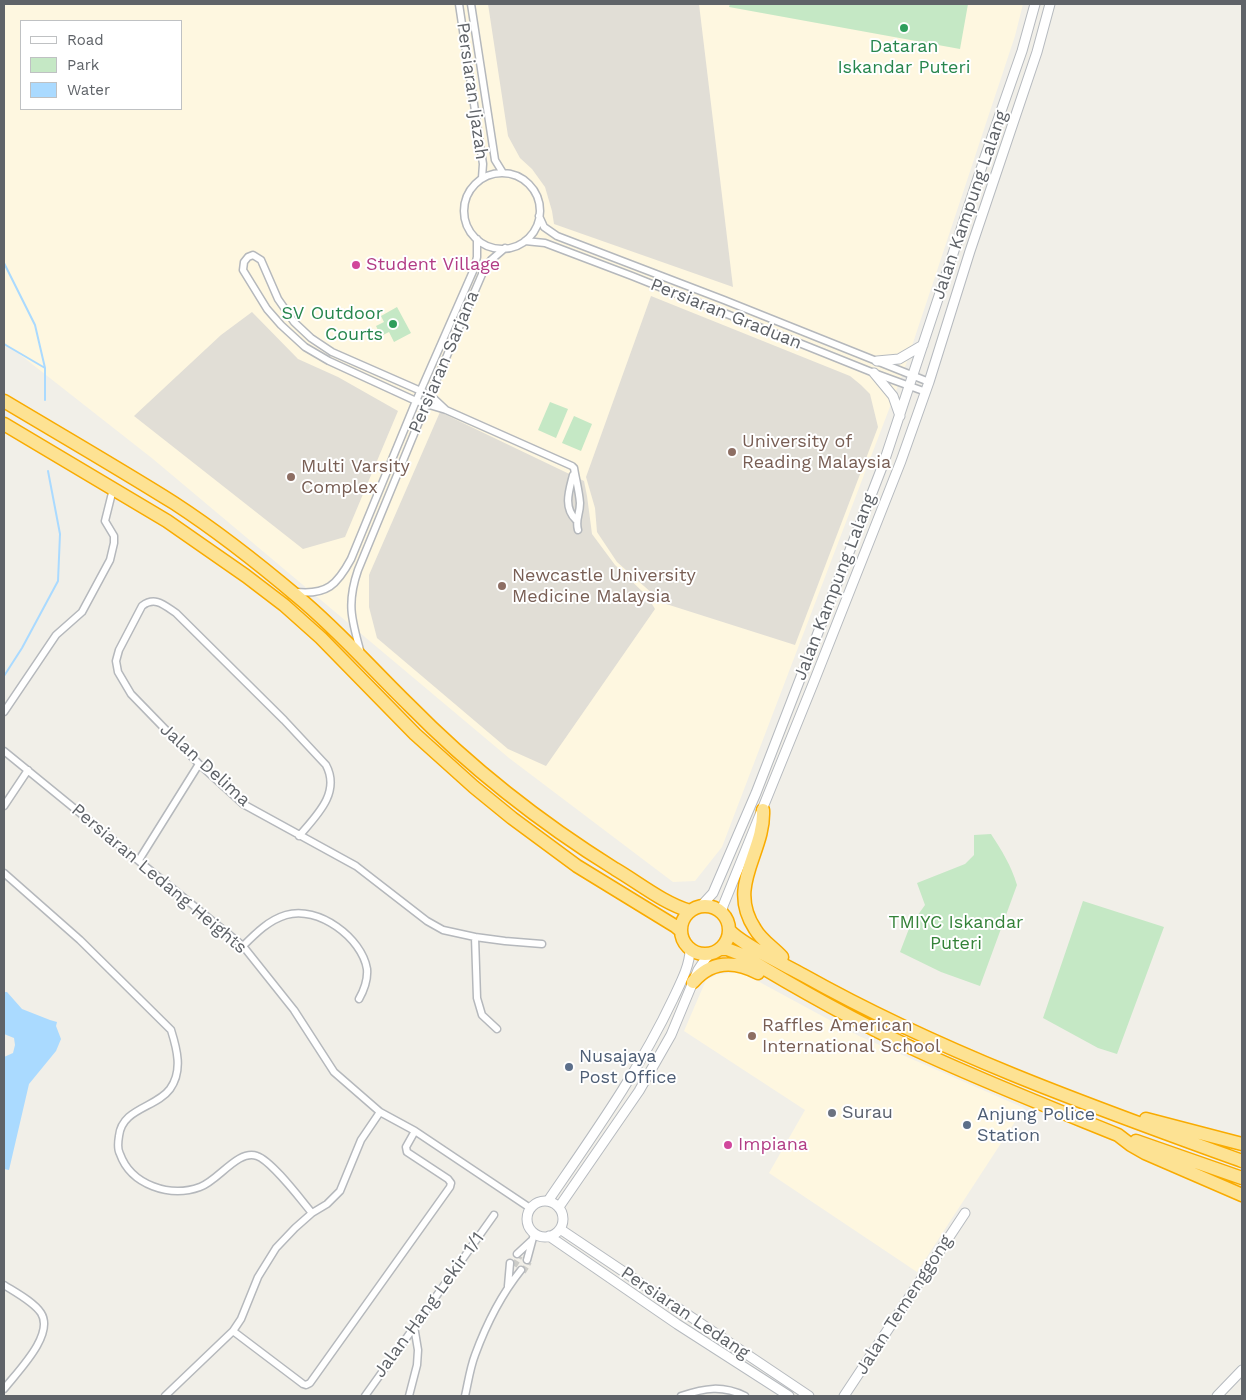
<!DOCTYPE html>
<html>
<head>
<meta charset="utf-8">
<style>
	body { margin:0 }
	#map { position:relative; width:1246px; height:1400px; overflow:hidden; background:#f1efe8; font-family:"Work Sans",sans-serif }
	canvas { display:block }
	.frame { position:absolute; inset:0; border:5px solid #5f6368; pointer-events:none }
	.legend { position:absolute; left:20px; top:20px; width:162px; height:90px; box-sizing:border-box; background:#fff; border:1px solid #bfc1c3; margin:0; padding:6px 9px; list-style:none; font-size:15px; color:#5f6368 }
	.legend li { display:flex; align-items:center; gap:10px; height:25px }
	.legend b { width:25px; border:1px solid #bfc1c3 }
</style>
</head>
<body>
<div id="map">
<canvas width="1246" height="1400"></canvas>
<div class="frame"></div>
<ul class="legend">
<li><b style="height:6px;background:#fff"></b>Road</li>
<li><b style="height:14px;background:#c5e8c5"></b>Park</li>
<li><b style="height:14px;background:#aadaff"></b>Water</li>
</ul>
</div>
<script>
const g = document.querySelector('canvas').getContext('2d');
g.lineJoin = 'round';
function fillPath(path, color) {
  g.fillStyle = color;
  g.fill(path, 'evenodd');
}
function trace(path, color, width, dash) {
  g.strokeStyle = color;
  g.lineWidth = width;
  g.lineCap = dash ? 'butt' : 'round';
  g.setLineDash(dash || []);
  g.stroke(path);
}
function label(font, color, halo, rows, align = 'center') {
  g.font = font + ' "Work Sans",sans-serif';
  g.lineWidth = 4;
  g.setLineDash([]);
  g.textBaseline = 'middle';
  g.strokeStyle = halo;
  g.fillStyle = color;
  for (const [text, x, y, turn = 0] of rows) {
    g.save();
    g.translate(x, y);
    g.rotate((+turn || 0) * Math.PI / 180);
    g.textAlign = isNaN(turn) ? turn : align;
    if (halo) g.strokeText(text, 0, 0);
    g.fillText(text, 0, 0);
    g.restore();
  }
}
fillPath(new Path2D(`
	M4,4H1023L1015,36L904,370L722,847L695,881L673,882L509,758L153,459L4,342ZM21,21H181V109H21Z
	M741,972L859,1036L1024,1108L917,1272L769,1173L805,1110L684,1031L706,980L718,974Z`), '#fef7e0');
fillPath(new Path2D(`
	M488,4H699L733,287L554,224L552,211L545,187L532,169L520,158L508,136Z
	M651,296L850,376L861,385L870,394L878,427L795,645L663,603L617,562L597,532L595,508L586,477Z
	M252,312L298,359L338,377L398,411L345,537L303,549L134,416L221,335Z
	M440,412L584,481L587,496L592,534L615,565L647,596L655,609L546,766L508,749L377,638L369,607V575Z`), '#e1ded6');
fillPath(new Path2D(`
	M730,4H968L960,49L729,7Z
	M397,307L411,333L394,342L389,332L381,336L376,326L384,322L381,316Z
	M550,402L568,409L556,438L538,430Z
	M574,416L592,424L581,451L562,443Z
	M991,834C1002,851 1011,865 1017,885L980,986L941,972L900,952L910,926L925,905L917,883L965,864L974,855V835Z
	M1083,901L1164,927L1117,1054L1098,1048L1043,1018Z`), '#c5e8c5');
fillPath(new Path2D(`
	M4,992H7L22,1009L50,1020L57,1022L56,1026L61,1039L56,1051L29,1084L9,1170L4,1169V1057L13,1053L15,1045L14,1038L4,1034Z`), '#aadaff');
trace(new Path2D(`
	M4,263L35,325L45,368V400
	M4,344L45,368
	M4,676L22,648L58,581L60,534L48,471`), '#aadaff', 2);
trace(new Path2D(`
	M514,1266L520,1256
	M523,1272L529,1262`), '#ccccc8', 6, [6, 3]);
const street = new Path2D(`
	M459,4L483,164L482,178
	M471,4L495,160L503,173
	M464 211a38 38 0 1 1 76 0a38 38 0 1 1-76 0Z
	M539,216L544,227L557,236L724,300L929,382
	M525,241L545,243L632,276L874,373L926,392
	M446,410L430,395L332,352L311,338L294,322L278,299L261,260L253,255L248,257L244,262L243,270L267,309L281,325L305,347L329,361L416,401L446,410L572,466L574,468C576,480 579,491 580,503C580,515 575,519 578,530
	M573,475C569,491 563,507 576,520
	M296,592C327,595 337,585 351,559L416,401L474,269L477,257V239
	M360,650C351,618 347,602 358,570L430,395L483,272L491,260L505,248
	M4,712L56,635L82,612L110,560L114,543V536L105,521L113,489
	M4,751L243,946L294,1010L334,1072L380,1112L415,1131L530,1208
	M4,806L28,770
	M299,836C316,816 341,793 326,765L284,720L176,613C164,605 155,596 142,606L119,650L116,661L118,672L131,694L199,764L243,804L356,866L427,921L443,930L475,937L477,998L482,1015L497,1029
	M139,860L199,764
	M4,873L80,940L171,1030C177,1049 183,1071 170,1089C156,1108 122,1108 119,1136C118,1142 117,1149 120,1154C131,1185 170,1198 200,1187C218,1181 238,1149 257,1156C272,1161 301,1200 312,1213
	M475,937L505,941L542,944
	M243,946C256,933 269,920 286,915C318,905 362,938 367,969C368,980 364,990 359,999
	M517,1254L531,1241
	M527,1260L534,1234
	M4,1285C15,1292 34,1302 41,1313C55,1335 17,1372 4,1389
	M508,1286L510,1263
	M233,1331L303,1384L306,1385L310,1383L450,1187L451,1183L448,1179L407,1152L406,1147L415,1131
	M165,1396L233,1331L241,1319L258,1277L276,1248L295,1228L312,1213L327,1204L340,1191L361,1140L380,1112
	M365,1396L494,1215
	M409,1396L417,1365L418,1350L414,1326
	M465,1396C468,1383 470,1368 475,1355C486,1325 501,1295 521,1270
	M681,1396C705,1388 722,1385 745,1396`);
const secondary = new Path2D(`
	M877,361L899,359L923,345
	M874,373L893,396L900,416
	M701,906L713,893L756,793L884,462L984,160L1022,51L1035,4
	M722,913L723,906L813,684L901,461L929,382L970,251L1037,52L1050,4
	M527 1219a18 18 0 1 1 36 0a18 18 0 1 1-36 0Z
	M548,1201C593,1135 639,1071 673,999C680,984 690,966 690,949
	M559,1207L639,1091L671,1035L698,970L706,958L711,953
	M560,1229L809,1396
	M549,1236L677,1324L789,1396
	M844,1396L965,1213
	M1217,1396L1242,1370`);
const highway = new Path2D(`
	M4,401C61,435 118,468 174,503C217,531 259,564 298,597C338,630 372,669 409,705C470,767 541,823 615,869C639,883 663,903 690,911
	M4,424L167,521L246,576L284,605L321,638L415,734L474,787L512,818L577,866L675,926L681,931
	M763,810C765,853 726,885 755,929C762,941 773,947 782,957
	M681 930a24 24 0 1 1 48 0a24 24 0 1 1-48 0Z
	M729,930C742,945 785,965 803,975C942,1053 1093,1107 1242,1161
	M720,949H727L740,954C796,988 853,1020 912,1048C980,1080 1049,1107 1118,1135L1131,1145L1145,1153L1242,1195
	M693,982C711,961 734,960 758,973
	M1146,1119L1242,1144
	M1136,1141L1242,1178`);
trace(street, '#b5b8bc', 9);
trace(secondary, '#b6babf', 11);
trace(highway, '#f9ab00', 15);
trace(street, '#fff', 6);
trace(secondary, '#fff', 9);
trace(highway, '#fde293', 12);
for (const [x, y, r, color] of [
	[904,28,5,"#2e9e5b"],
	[356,265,5,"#d1479c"],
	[393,324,5,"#2e9e5b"],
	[732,452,5,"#8d6e63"],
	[291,477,5,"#8d6e63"],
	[502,586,5,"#8d6e63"],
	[752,1036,5,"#8d6e63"],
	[569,1067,5,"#5c6f8a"],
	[832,1113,5,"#6b7280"],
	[967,1125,5,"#5c6f8a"],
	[728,1145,5,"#d1479c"]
]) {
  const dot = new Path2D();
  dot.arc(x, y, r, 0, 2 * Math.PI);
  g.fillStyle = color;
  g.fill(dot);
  trace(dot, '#fff', 2);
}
label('18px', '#27864d', '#fff', [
	["Dataran",904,47],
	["Iskandar Puteri",904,68],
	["SV Outdoor",383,314,"right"],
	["Courts",383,335,"right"]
]);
label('18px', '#5f6368', '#fff', [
	["Persiaran Ijazah",472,91,82],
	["Jalan Kampung Lalang",970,205,-71],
	["Persiaran Graduan",726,314,22],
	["Persiaran Sarjana",444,362,-67],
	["Jalan Kampung Lalang",835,587,-69],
	["Jalan Delima",205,765,42],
	["Persiaran Ledang Heights",159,879,40],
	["Jalan Hang Lekir 1/1",429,1305,-54],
	["Jalan Temenggong",904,1305,-57],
	["Persiaran Ledang",685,1313,34]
]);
label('18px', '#b23c85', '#fff', [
	["Student Village",366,265],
	["Impiana",738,1145]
], 'left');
label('18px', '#785e54', '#fff', [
	["University of",742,442],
	["Reading Malaysia",742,463],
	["Multi Varsity",301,467],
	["Complex",301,488],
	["Newcastle University",512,576],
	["Medicine Malaysia",512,597],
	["Raffles American",762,1026],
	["International School",762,1047]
], 'left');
label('18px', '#348238', '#fff', [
	["TMIYC Iskandar",956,923],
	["Puteri",956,944]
]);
label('18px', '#4e5e75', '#fff', [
	["Nusajaya",579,1057],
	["Post Office",579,1078],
	["Anjung Police",977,1115],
	["Station",977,1136]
], 'left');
label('18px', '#5b616d', '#fff', [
	["Surau",842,1113]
], 'left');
</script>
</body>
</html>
